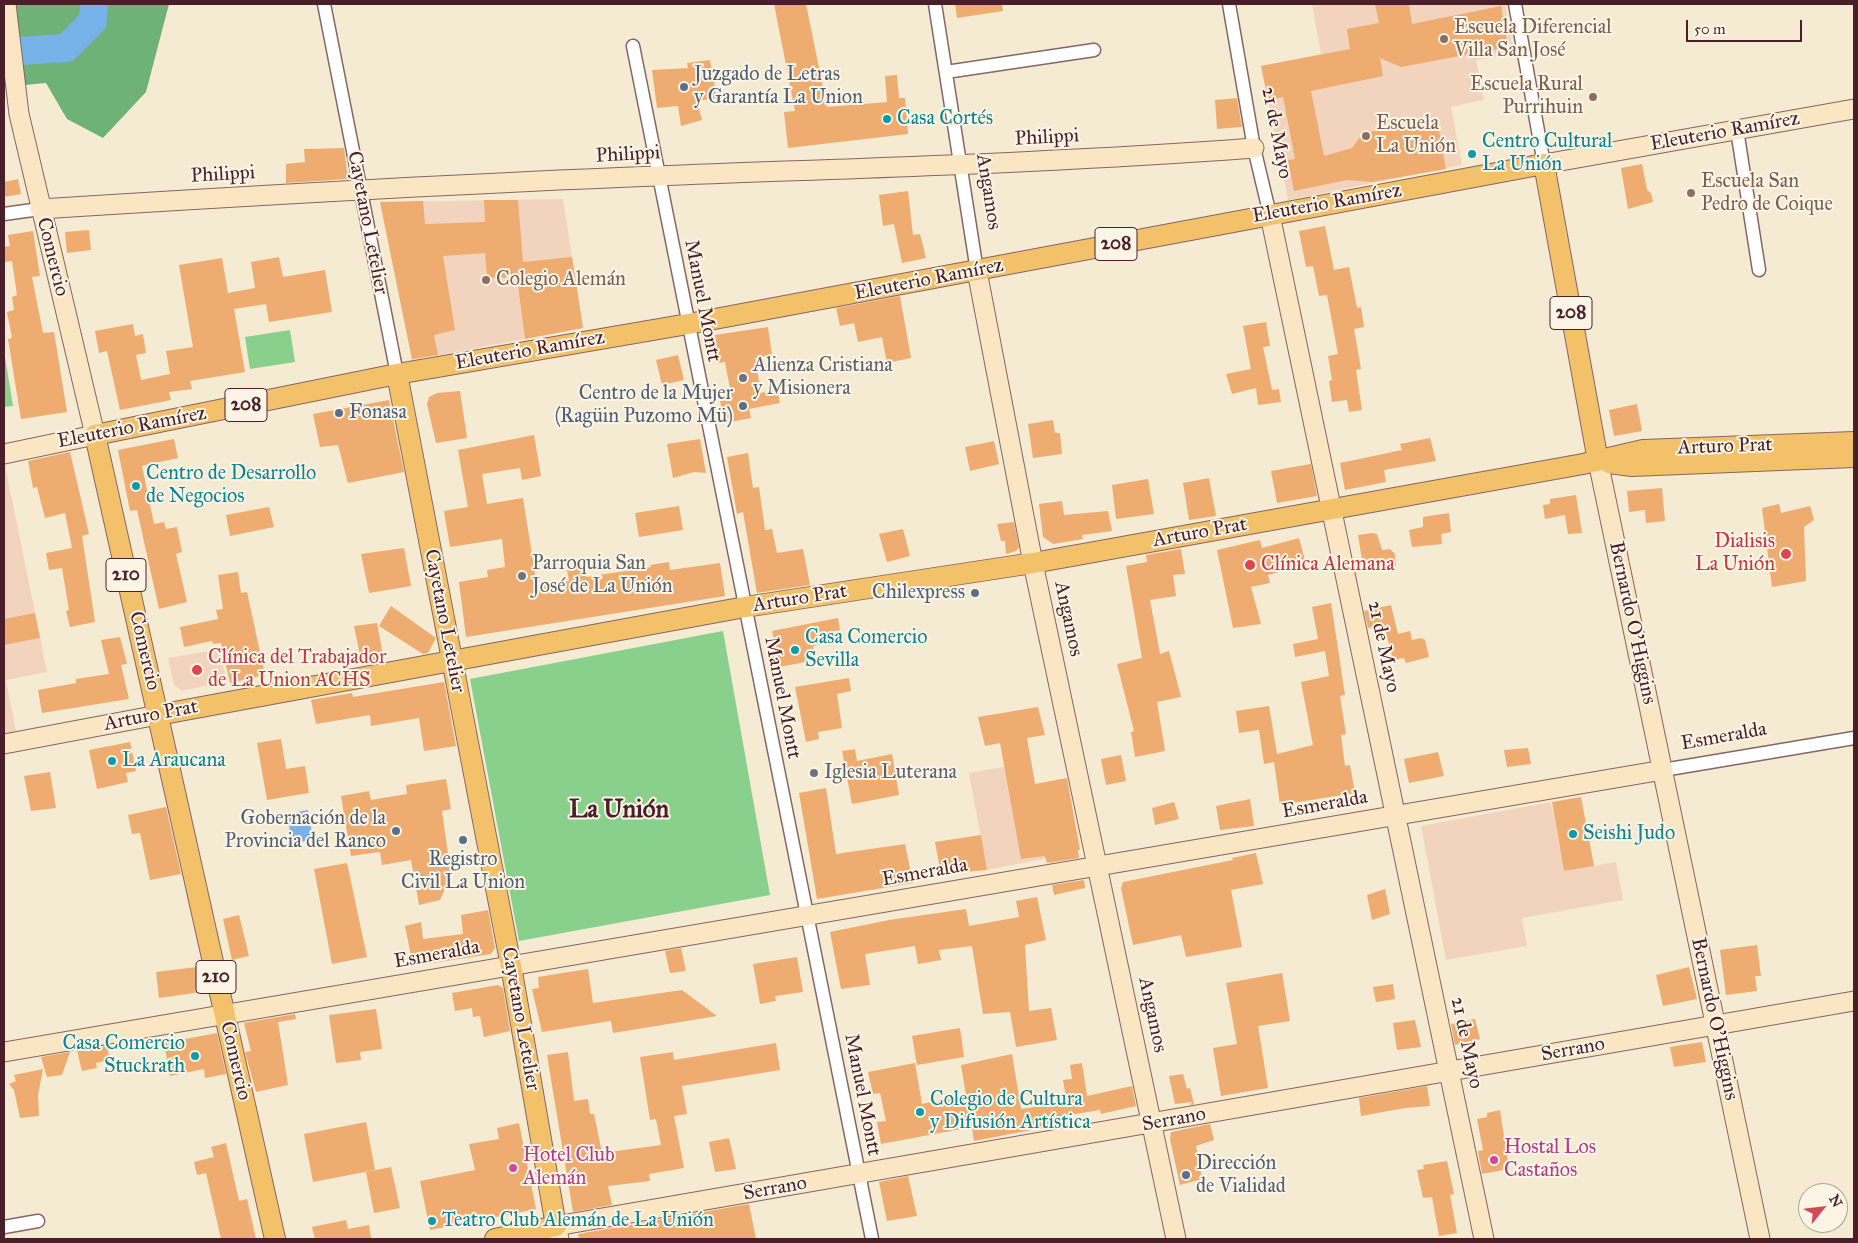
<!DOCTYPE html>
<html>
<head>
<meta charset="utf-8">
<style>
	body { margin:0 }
	#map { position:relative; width:1858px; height:1243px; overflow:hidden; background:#f5ebd2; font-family:"IM FELL Great Primer",serif }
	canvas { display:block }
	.frame { position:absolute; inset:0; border:5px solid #4a1f2b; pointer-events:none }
	.north { position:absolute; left:1798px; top:1183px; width:50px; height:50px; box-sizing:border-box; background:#fcf5e5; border:1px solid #b59f9b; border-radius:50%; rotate:61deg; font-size:14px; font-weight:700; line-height:20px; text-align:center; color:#4a1f2b }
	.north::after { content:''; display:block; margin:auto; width:18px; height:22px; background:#d1495b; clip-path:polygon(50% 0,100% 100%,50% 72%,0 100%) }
	.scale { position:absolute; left:1686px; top:20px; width:116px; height:22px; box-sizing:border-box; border:2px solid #4a1f2b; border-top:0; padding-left:6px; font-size:15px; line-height:18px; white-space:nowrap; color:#4a1f2b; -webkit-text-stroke:4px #fcf5e5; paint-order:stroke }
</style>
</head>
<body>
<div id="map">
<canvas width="1858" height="1243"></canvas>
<div class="frame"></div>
<div class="north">N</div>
<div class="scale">50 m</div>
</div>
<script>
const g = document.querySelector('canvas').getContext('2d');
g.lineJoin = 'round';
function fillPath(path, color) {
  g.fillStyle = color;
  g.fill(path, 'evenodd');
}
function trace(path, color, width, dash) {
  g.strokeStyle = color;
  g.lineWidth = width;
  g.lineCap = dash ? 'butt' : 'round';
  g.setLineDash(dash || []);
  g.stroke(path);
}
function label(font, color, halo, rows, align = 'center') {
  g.font = font + ' "IM FELL Great Primer",serif';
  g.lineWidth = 4;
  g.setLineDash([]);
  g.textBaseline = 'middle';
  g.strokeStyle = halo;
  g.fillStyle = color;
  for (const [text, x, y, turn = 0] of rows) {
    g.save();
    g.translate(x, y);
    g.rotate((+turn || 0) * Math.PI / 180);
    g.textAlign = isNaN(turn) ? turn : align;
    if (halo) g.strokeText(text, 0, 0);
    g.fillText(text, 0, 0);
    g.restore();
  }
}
fillPath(new Path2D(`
	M1312,4H1505L1514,54L1476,60L1484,100L1451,107L1462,165L1288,200L1261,66L1321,54Z
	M563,199L583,328L412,360L380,202Z
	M5,465L47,672L6,680L17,736L4,738Z
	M220,649L226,681L182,691L174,685L168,658Z
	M1030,756L1049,858L987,870L969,773L1004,767Z
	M1551,802L1564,871L1616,862L1623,900L1522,918L1527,946L1446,960L1421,826Z`), '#f2d4be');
fillPath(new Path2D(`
	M290,330L295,362L250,369L245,337Z
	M4,351L13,406L4,407Z
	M723,631L770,895L519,941L470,679Z`), '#88d08b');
fillPath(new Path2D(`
	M4,4H169L146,92L103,138L67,119L46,83L4,87Z`), '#6eb277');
fillPath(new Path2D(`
	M308,810L313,840L292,843L287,814Z`), '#77b3e9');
trace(new Path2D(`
	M4,52L66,48L93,21L94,4`), '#77b3e9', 28);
fillPath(new Path2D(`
	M774,4H806L827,107L887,102L885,76L897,75L899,98H905L908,134L788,148L784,112L795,111Z
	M955,4H1002L1003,11L957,18Z
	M1375,4H1409L1412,24L1501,6L1508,47L1401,67L1380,58L1383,76L1311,91L1324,156L1352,148L1363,133L1437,120L1446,169L1372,182L1347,180L1294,191L1288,160L1295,159L1283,97L1268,100L1261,66L1350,49L1347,29L1379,23Z
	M710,60L717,98L697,101L702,120L681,126L678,106L657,108L652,70L688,68L687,63Z
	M1237,98L1242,127L1217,129L1215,100Z
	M344,148L348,179L286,183V164L305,162L304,149Z
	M1642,164L1647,190L1651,193L1653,202L1628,209L1621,168Z
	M18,179L21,194L4,197V182Z
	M908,191L913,235L920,234L926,258L902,263L894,224L883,226L879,195Z
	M484,200H518L523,262L572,257L583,328L525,339L517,277L487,278L485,253L443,256L455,330L434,335L438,355L412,359L380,202L423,201L425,224L485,222Z
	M1325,226L1334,270L1349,267L1357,308L1361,307L1364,327L1354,329L1361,369L1356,370L1362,410L1349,412L1347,400L1332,402L1329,381L1332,380L1328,356L1338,354L1327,295L1319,296L1313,266L1306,267L1299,231Z
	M89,230L91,250L67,253L65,232Z
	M33,231L40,276L32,277L43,333L54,332L67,412L21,419L8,339L12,338L7,312L14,310L12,297L17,295L12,261L4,262V247L10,246L8,235Z
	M279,257L283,277L325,270L332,312L269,322L266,304L234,309L245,372L190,381L192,389L169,392L171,400L120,410L107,351L99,353L95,331L133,324L135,336L143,334L146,353L136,355L141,380L170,374L166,351L193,347L179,265L222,258L228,293L255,288L251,262Z
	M900,296L911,358L887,363L882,337L858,342L854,323L840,326L836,308Z
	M1266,322L1270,346L1263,347L1272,390L1279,389L1281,402L1258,405L1256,388L1232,394L1226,374L1251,369L1243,326Z
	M768,327L772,355L755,358L761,393L777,389L780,403L749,409L751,418L725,423L720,401L732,399L725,362L719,363L715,335Z
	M678,355L684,380L662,385L656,360Z
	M460,391L467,438L436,443L427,404L429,397L437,393Z
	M389,400L404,472L348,483L338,445L320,447L313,414Z
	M1637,404L1642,431L1614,436L1609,410Z
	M1053,420L1055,433H1060L1062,454L1033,458L1028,424Z
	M534,435L541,476L522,480L520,468L482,474L487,504L523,498L537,586L569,581L567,570L585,567L586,577L651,567L650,565L669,562L670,570L720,563L725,596L466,637L459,582L488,577L487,570L505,567L502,539L450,547L444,511L468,507L458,450Z
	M1430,438L1436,461L1384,470L1386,482L1345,490L1340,463L1402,450L1400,444Z
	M174,439L178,458L142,466L154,524L164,522L166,529L177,527L182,552L176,554L187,602L159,609L137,510L130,511L118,450Z
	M700,439L706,473L694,472L673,478L667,444Z
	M994,441L999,464L970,471L965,447Z
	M70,452L89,534L82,536L95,622L70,627L66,611L69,610L62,568L49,570L46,553L72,548L65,513L45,518L37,487L33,488L28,461Z
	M748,453L753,488L759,487L765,530L772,529L777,553L803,549L810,585L757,593L743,512L737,514L727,457Z
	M1311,464L1317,496L1277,503L1271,471Z
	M1209,478L1216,516L1189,520L1183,483Z
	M1148,479L1154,514L1116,519L1112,485Z
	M1662,488L1665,521L1646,523L1645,510L1629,512L1627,491Z
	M1576,495L1582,533L1568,534L1565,515L1545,519L1543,505L1550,504V499Z
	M1062,501L1064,515L1108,511L1112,531L1082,535L1083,539L1053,544L1043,537L1039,504Z
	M1779,504L1781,513L1810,506L1814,520L1804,527L1806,581L1772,587L1762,508Z
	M679,506L683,530L639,537L635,513Z
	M269,507L274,527L230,536L226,515Z
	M1449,513L1451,532L1441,534L1442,544L1412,547L1409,530L1423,527V517Z
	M1014,522L1019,547L1016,551L1006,554L1005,541H1001L997,524Z
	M903,529L910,556L887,562L879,534Z
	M1372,533L1377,534L1382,550L1390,549L1395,554L1396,566L1367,569L1363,566L1358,535Z
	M1299,538L1306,564L1268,575L1270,583L1251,587L1261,624L1233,628L1217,550L1260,540L1262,548Z
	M404,548L411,586L369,593L361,554Z
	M1181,549L1185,574L1173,575L1176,596L1150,600L1160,654L1169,651L1181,697L1157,702L1165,751L1135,757L1131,732L1134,731L1117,664L1142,658L1126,566L1147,562L1146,555Z
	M238,572L241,593L247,592L265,675L230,683L221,643L213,644L212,641L184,647L180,627L218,619L216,610L223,609L218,575Z
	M1331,603L1345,695L1340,696L1346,734L1341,735L1345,766L1350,765L1355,793L1280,805L1274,762L1264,764L1259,730L1239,733L1236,711L1269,706L1277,754L1313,745L1301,682L1329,676L1325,651L1295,657L1293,644L1318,639L1312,607Z
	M1391,605L1398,634L1410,631L1412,640L1421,638L1425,640L1429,657L1406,663L1404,658L1393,660L1384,625L1368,628L1364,611Z
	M391,606L436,638L428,653L423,654L379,626Z
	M35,613L40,638L4,645V619Z
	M838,618L840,630L826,633L828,643L813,646L816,660L774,668L771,656L777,654L772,631Z
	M377,623L384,661L362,665L354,626Z
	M120,637L127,664L121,665L129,699L42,713L38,690L76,683V679L109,674L101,640Z
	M849,678L851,691L837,694L842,728L818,732L819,739L806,742L795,687Z
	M444,682L456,746L424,751L419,718L371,726L370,715L316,724L311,700L352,693L353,697Z
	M1038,707L1045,735L1027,738L1035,784L1067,778L1080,850H1078L1079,858L1047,863L1045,856L1021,859L1000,743L985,746L978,717Z
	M281,739L286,769L305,766L309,793L267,800L257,743Z
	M130,742L136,771L126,773L128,782L97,789L89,750Z
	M1528,748L1531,764L1507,767L1504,750Z
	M855,749L857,761L892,754L899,795L852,804L842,751Z
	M1438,752L1444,776L1409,783L1404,759Z
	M1121,755L1126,781L1106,785L1101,759Z
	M50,772L56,808L31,811L24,776Z
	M446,779L451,809L442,811L451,875L440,900L419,905L411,860L382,865L380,852L351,856L341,796L369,791L371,800L407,794L406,785Z
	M826,788L836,854L905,844L913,883L817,899L799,793Z
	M1581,797L1594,866L1564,871L1552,802Z
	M1250,799L1254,826L1220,830L1216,806Z
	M1174,802L1179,819L1155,825L1152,808Z
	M166,807L181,874L150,880L140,833L132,834L128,815Z
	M981,835L987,870L941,874L935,842Z
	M1256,853L1263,884L1231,890L1242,947L1186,957L1181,935L1133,945L1121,888L1123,882L1233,860L1232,858Z
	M347,863L367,957L332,964L314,869Z
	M1084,880L1085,888L1054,895L1052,885Z
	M1385,889L1390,914L1372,920L1367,895Z
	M1037,897L1046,940L1025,945L1029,1011L1051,1008L1057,1040L1016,1047L1010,1012L983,1014L972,946L939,950L941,960L918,964L915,946L865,954L870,985L841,989L830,932L889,920L966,909L969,926L1019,917L1016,901Z
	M488,910L495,948L491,954L413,966L405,926L421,922L423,939L463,934L461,915Z
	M239,915L249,956L232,960L223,919Z
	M1757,945L1761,976H1755L1757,991L1726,995L1720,950Z
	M681,948L686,971L670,973L665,951Z
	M797,957L803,992L775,996L776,1001L760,1004L753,964Z
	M197,967L201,992L159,998L156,972Z
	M1689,967L1697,999L1663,1006L1656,975Z
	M588,969L593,1003L682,990L717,1016L613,1033L611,1021L542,1032L532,989L539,988L538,977Z
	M1282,973L1290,1021L1258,1026L1268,1088L1221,1096L1213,1048L1237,1044L1226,983Z
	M1393,984L1395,999L1376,1002L1373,987Z
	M498,985L503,988L510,1031L484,1037L480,1016L473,1017L472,1008L455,1011L452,993Z
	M376,1009L382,1049L360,1052L361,1060L336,1063L329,1015Z
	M295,1014L296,1019L278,1022L288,1085L256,1092L245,1052L251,1051L244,1023Z
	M1475,1019L1480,1039L1455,1045L1451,1024Z
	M1415,1020L1421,1047L1397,1050L1393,1023Z
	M960,1028L964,1057L917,1065L912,1036Z
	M217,1033L226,1074L205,1078L204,1069L170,1076L164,1043Z
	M1702,1042L1706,1062L1674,1067L1670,1047Z
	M776,1043L780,1070L682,1086L687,1114L674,1116L684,1168L649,1174L650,1181L608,1186L612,1205L573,1212L547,1055L568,1052L574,1101L588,1099L590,1114H594L602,1153L661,1145L656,1119L650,1120L640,1057L673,1052L674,1060Z
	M107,1046L110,1060L96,1063L97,1068L82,1071L77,1051Z
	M70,1052L62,1075L47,1077L41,1057Z
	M1012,1054L1021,1109L1067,1102L1063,1080L1072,1079L1070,1065L1082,1063L1087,1096L1132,1086L1136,1106L1101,1114L1100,1110L1057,1117L1058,1125L974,1141L972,1127L881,1144L877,1122L886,1121L880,1093L873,1094L868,1072L915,1063L922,1104L966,1095L961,1065Z
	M43,1069L38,1095L39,1116L20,1118L14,1090L9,1084L16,1081L14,1075Z
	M1183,1074L1187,1089L1190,1088L1194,1104L1190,1105L1192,1102L1175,1104L1169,1076Z
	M1427,1086L1430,1106L1405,1108L1361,1116L1359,1098Z
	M1500,1110L1509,1169L1482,1174L1478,1151L1483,1150L1477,1119L1487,1117V1113Z
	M366,1122L375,1170L313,1182L304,1134Z
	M519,1123L536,1209L430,1230L420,1181L475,1170L469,1144L499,1139L497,1128Z
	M1210,1124L1214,1140L1196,1146L1202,1179L1180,1185L1170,1139L1171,1132Z
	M729,1138L736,1169L715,1172L709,1142Z
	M226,1143L239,1201L247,1199L256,1239H221L206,1173L197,1175L194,1162L214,1157L211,1147Z
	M1447,1161L1454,1194L1450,1195L1457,1233L1439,1236L1432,1197L1423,1198L1417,1170L1424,1169L1423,1165Z
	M391,1167L400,1208L374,1213L366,1172Z
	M908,1176L917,1216L887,1221L879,1182Z
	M749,1204L756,1239H579L578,1234Z
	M346,1220L348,1229L369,1225L371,1239H315L312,1227Z`), '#eeac70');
const street = new Path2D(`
	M324,4L397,374
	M935,4L977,271
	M1229,4L1254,148L1270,215
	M1515,4L1544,164
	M633,46L872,1239
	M946,72L1094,50
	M1737,130L1759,270
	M4,214L40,209
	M1663,770L1854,738
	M4,1227L38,1221`);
const secondary = new Path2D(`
	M1544,164L1854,109
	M40,209C245,196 451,184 656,176C856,168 1055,163 1254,148
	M1270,215L1484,1239
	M977,271L1033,563L1176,1239
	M4,454L95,435L19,114L6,4
	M1598,461L1760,1239
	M4,744L158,715
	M4,1052L1663,770
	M559,1239L556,1226L1854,1001`);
const primary = new Path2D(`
	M397,374L511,966L556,1226L495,1239
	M1609,463L1632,466L1854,457
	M158,715L745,607L1033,563L1583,464L1643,450L1854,442
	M275,1239L95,435L397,374L688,324L1544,164L1598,461`);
trace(street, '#866665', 15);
trace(secondary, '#866665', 21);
trace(primary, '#866665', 22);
trace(street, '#fff', 12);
trace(secondary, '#fbe6c4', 19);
trace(primary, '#f4c16b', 20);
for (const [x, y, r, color] of [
	[1444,39,5,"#8d6e63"],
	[684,87,5,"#5c6f8a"],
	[1593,97,5,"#8d6e63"],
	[887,119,5,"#0f9aa8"],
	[1366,136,5,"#8d6e63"],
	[1472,154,5,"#0f9aa8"],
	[1691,193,5,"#8d6e63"],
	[486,280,5,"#8d6e63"],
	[743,378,5,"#6b7280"],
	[743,406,5,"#5c6f8a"],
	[339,413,5,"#5c6f8a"],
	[136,486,5,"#0f9aa8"],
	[1786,554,6,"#e0444e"],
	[1250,565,6,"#e0444e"],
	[522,576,5,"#6b7280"],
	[975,593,5,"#5c6f8a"],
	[795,650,5,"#0f9aa8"],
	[197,670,6,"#e0444e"],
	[112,761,5,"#0f9aa8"],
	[814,773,5,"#6b7280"],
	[396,831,5,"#5c6f8a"],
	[1573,834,5,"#0f9aa8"],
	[463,840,5,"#5c6f8a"],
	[195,1056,5,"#0f9aa8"],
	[920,1112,5,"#0f9aa8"],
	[1494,1160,5,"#d1479c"],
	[513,1168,5,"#d1479c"],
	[1186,1175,5,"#5c6f8a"],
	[432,1221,5,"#0f9aa8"]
]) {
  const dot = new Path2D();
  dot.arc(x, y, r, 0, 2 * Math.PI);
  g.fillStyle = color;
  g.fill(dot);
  trace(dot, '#fcf5e5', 2);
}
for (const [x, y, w] of [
	[1116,244,42],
	[1571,313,42],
	[246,405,42],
	[126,575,40],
	[216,977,40]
]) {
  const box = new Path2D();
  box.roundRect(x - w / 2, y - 16.5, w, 33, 4);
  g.fillStyle = '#fcf5e5';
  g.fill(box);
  trace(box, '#4a1f2b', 1);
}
label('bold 19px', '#4a1f2b', null, [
	["208",1116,244],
	["208",1571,313],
	["208",246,405],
	["210",126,575],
	["210",216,977]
]);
label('20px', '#785e54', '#fcf5e5', [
	["Escuela Diferencial",1454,28],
	["Villa San José",1454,51],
	["Escuela Rural",1583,85,"right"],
	["Purrihuin",1583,108,"right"],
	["Escuela",1376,124],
	["La Unión",1376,147],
	["Escuela San",1701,182],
	["Pedro de Coique",1701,205],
	["Colegio Alemán",496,280]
], 'left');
label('20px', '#4e5e75', '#fcf5e5', [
	["Juzgado de Letras",694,75],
	["y Garantía La Union",694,98],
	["Centro de la Mujer",733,394,"right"],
	["(Ragüin Puzomo Mü)",733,417,"right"],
	["Fonasa",349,413],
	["Chilexpress",965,593,"right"],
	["Gobernación de la",386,819,"right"],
	["Provincia del Ranco",386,842,"right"],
	["Registro",463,860,"center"],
	["Civil La Union",463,883,"center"],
	["Dirección",1196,1164],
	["de Vialidad",1196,1187]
], 'left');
label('20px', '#0d838f', '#fcf5e5', [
	["Casa Cortés",897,119],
	["Centro Cultural",1482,142],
	["La Unión",1482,165],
	["Centro de Desarrollo",146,474],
	["de Negocios",146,497],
	["Casa Comercio",805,638],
	["Sevilla",805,661],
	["La Araucana",122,761],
	["Seishi Judo",1583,834],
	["Casa Comercio",185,1044,"right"],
	["Stuckrath",185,1067,"right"],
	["Colegio de Cultura",930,1100],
	["y Difusión Artística",930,1123],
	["Teatro Club Alemán de La Unión",442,1221]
], 'left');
label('20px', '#4a1f2b', '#fcf5e5', [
	["Eleuterio Ramírez",1725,132,-10],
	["21 de Mayo",1276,133,79],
	["Philippi",1047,138,-3],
	["Philippi",628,155,-3],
	["Philippi",223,175,-3],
	["Angamos",988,192,81],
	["Eleuterio Ramírez",1327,204,-10],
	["Cayetano Letelier",367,223,79],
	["Comercio",52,257,76],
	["Eleuterio Ramírez",929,280,-11],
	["Manuel Montt",702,301,79],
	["Eleuterio Ramírez",530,351,-10],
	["Eleuterio Ramírez",132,428,-11],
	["Arturo Prat",1725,447,-2],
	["Arturo Prat",1200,533,-10],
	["Arturo Prat",800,599,-9],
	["Angamos",1068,619,78],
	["Cayetano Letelier",444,621,79],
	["Bernardo O'Higgins",1632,623,78],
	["21 de Mayo",1383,647,78],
	["Comercio",144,651,77],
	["Manuel Montt",782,698,79],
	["Arturo Prat",151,716,-11],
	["Esmeralda",1724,737,-10],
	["Esmeralda",1325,805,-10],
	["Esmeralda",925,873,-10],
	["Esmeralda",437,955,-10],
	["Angamos",1152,1015,78],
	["Cayetano Letelier",520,1019,80],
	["Bernardo O'Higgins",1714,1019,78],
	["21 de Mayo",1466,1043,78],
	["Serrano",1573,1050,-10],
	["Comercio",235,1061,77],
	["Manuel Montt",862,1095,79],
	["Serrano",1174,1120,-10],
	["Serrano",775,1189,-10]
]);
label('20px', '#5b616d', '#fcf5e5', [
	["Alienza Cristiana",753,366],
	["y Misionera",753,389],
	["Parroquia San",532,564],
	["José de La Unión",532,587],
	["Iglesia Luterana",824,773]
], 'left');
label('20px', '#be3a42', '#fcf5e5', [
	["Dialisis",1775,542,"right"],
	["La Unión",1775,565,"right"],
	["Clínica Alemana",1261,565],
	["Clínica del Trabajador",208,658],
	["de La Union ACHS",208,681]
], 'left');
label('20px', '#b23c85', '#fcf5e5', [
	["Hostal Los",1504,1148],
	["Castaños",1504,1171],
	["Hotel Club",523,1156],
	["Alemán",523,1179]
], 'left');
label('bold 25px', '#4a1f2b', '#fcf5e5', [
	["La Unión",619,811]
]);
</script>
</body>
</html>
